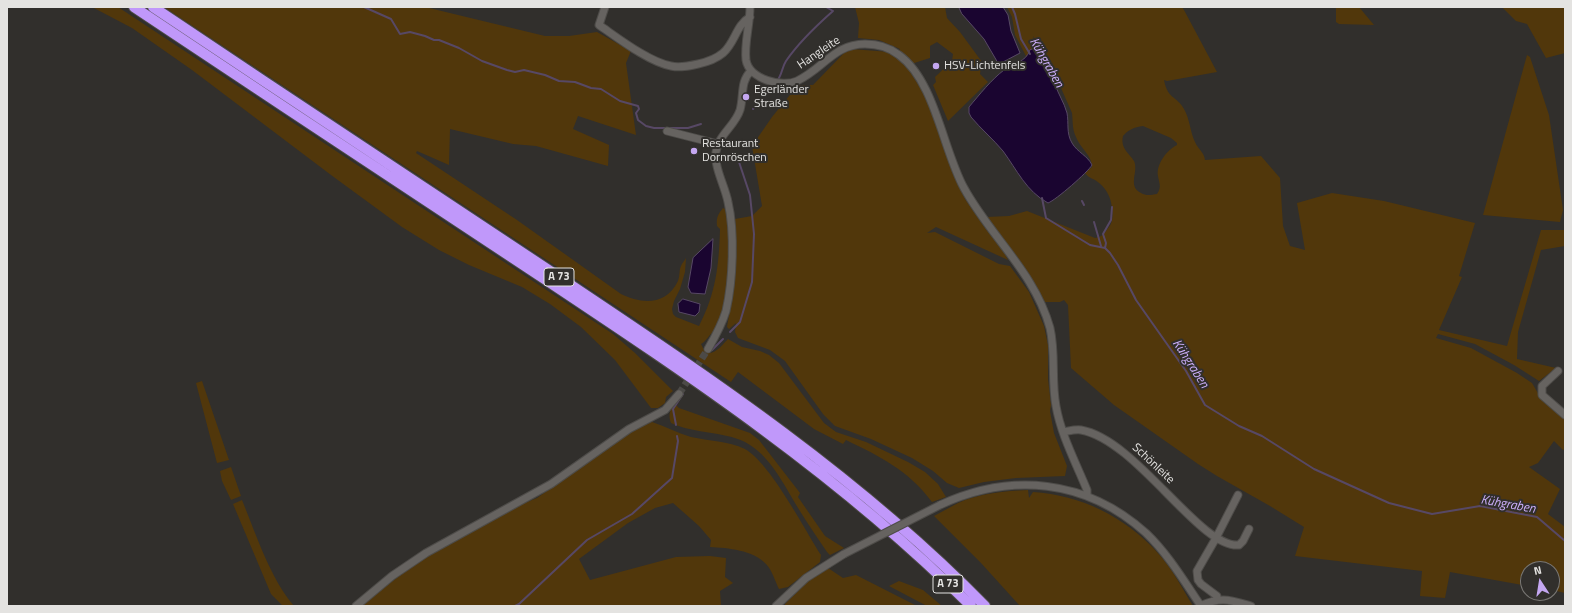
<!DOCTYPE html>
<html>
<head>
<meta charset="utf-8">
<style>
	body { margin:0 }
	#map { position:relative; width:1572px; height:613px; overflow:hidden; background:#312f2c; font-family:"Titillium Web",sans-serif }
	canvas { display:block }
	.frame { position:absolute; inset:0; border:8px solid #e4e3e1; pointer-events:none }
	.north { position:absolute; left:1520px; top:561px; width:40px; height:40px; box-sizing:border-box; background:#312f2c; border:1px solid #797774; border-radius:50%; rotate:348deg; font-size:11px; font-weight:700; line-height:16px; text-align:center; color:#e4e3e1 }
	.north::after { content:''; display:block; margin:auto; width:14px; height:18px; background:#c4a7f1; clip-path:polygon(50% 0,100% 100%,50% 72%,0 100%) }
</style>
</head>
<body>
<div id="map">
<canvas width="1572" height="613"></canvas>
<div class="frame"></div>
<div class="north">N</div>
</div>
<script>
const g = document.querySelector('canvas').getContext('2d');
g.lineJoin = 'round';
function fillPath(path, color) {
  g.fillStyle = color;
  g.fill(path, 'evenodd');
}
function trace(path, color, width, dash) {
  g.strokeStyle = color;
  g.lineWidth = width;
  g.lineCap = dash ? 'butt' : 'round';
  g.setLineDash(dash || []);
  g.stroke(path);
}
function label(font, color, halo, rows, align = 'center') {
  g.font = font + ' "Titillium Web",sans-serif';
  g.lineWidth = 4;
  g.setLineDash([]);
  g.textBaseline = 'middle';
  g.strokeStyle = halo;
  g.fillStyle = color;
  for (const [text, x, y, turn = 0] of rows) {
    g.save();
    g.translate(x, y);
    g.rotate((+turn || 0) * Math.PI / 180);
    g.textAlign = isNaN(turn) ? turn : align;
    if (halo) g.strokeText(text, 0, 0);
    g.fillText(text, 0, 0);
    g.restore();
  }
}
fillPath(new Path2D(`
	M92,7H118L613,334L635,353L673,391L666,397L665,403L658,408H651L615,360L581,327L550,304L522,287L469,265L439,250L402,227L331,175L192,70L132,28Z
	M164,7H425L545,36H569L597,32L631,51L626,63L636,135L578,116L573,129L609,145L608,166L536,146L513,144L450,129L449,165L417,151L416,153L517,220L621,294C641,304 666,306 678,281C680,276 679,270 681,266C682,263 685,260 686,258L685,272L680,289L674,301L672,309L673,314L676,317L699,326C716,293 719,265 720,229L717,226C716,218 718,214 723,208L725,209C733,234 729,282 724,308C722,316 718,324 715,331C708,335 707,341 701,344L704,350L707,353C716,354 722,345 728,339L742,347L760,351L769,355L779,363L824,423L836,432L866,442L908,462L925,472L938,484L946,497L932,502C908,470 881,457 846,440L843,444L814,429L738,372L731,382Z
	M855,7H945L947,18L960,32L982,62L980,74L988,82L948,121L933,85L936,82L935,77L952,61L953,54L937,42L930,46V58L911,64L898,52L900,49L879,40L858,38L859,23Z
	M1007,7H1182L1184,10L1217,72L1167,81L1164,80C1168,100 1176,95 1184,109C1190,119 1190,132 1195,142C1198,149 1204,152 1205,160L1261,156L1280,178L1283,226L1290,246L1305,250L1297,203L1332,193L1384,201L1475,223L1459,276L1462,277L1439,330L1507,346L1541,230H1565V246L1541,250L1518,332L1517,359L1556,368L1539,381L1514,365L1475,344L1438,334L1436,338L1471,348L1517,373L1532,383L1542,400L1565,419V449L1563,450L1554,441L1538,463L1529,467L1560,489L1548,514L1565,527V593L1552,590V569H1528V586L1450,572L1445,598L1420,596L1422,571L1295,556L1304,527L1270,506L1217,476L1198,464L1114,405L1071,368L1068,305L1064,300L1060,302H1045L1017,257L987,217L1009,216L1027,211L1095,238C1103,237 1105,232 1109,227C1113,222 1113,214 1112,208C1111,197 1106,187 1095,180C1091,178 1088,177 1085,173L1092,167C1092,155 1080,148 1076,137C1072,129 1073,121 1072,113L1050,63L1033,36L1036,48L1027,58L1015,35L1012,17ZM1143,126L1171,138L1177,143V145C1167,150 1156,164 1158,176C1159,183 1162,187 1157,194C1151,195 1146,196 1141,193C1127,186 1139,172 1134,161C1129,153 1120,148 1123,136C1128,130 1134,127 1143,126Z
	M1336,7H1359L1374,25L1339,24L1336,22Z
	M1502,7H1565V53L1546,58L1527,24L1516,21Z
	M851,49L890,52L902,61L909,70L928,100L944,144L953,174L965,199L985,228L1005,254L1008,260L936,227L927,233L935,232L999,264L1010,266L1029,292L1044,326L1048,345V379L1051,405L1050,411L1054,433L1067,466L1065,476L1016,478L984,482L959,488L947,483L933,471L912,458L871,439L835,426L823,414L785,361L770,350L738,338L735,332L736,323L729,329L727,327C734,290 737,255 735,219L752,216L762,206L752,146L772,117L798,85H813L845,52Z
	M1527,55L1530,57L1549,115L1563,210L1560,222L1483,215Z
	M202,381L229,460L217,463L196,383Z
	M674,403L679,408L750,433L759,440L800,493L798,497L825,536L844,548L830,555L827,552C817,537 807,523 798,508C784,485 770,455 745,442C722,431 695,434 671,423C668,415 670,410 674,403Z
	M652,422C665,426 677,433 691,437C709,441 728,441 745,449C770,463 804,528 821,555L820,562L788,587L779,589C775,581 772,570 766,564C753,550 728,548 710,547L711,540L699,526L673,503L655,508L628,523L579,559L590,580L676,557L710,556L726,558L725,577L733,583L720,591L721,606H360L411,567L440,548L515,507L537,498L625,436L635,429Z
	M231,467L241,496L231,500L222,481L220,471Z
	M1028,490L1029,498L1033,492C1081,495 1125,517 1157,552C1172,568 1182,588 1193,606H1020L981,563L934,516C942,512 950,507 958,503C980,493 1005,491 1028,490Z
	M242,500C256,534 270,578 294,606H283L271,594L233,504Z
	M828,568L843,578L856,575L917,606H785V604L807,582Z
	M899,581L923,590L942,606H927L889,586Z`), '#51370b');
const water = new Path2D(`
	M959,7H1003L1008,15L1011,31L1020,53L1003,62L998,63L984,39L962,14Z
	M1036,48C1045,50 1053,75 1055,84C1058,94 1064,102 1067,113C1069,123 1066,133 1072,143C1077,152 1088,156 1092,165C1088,172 1056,200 1048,203C1026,191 1017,170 1003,151C993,139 981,129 971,117L969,113V107C980,94 991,80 1004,70C1014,61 1025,64 1030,50Z
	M713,239L711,268L705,294L691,293L688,287L693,258Z
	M683,299L700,304L699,312L695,316L679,312L678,304Z`);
fillPath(water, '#1a0530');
trace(water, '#574865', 1);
trace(new Path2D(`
	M364,7L391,19L400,34L410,32L425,36L434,40H439L459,48L482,61L507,70L515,72L524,70L545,75L559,81L575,82L591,88L601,89L620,101L638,106L639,109L636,113L638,120L646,126L654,128H688L701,124
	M1012,7L1015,14L1021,39L1030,54
	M777,81C782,75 782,67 786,61C799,42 816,26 833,11L826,7
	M753,109L774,84
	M1042,198L1046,218L1090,245L1105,248L1110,253L1118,265L1136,300L1186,371L1205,405L1239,426L1262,436L1314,469L1389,503L1432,514L1480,506L1537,517L1565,541
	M1082,201L1084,205
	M1094,222L1101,246
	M1105,248L1106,243L1103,234L1111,220L1112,207
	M730,332L740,322L752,282L754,234L750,195L736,153
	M712,350L723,339
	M676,425L673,409L683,394
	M515,606L519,604L587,540L632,514L672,478L678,441L677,436`), '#574865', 2);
trace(new Path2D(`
	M679,394L708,349`), '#4c4a47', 7, [7, 3.5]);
const minor = new Path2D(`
	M605,7L599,25C618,38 649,62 671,66C680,68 689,66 698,64C707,62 716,59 723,53C735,43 736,25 750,17
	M750,7C750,25 744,43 746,60C749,79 782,88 797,81C823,69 834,44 865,44C877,44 889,47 899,55C935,81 943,150 964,188C990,236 1035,273 1050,328C1056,354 1051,380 1056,406C1061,435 1076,463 1087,490V496
	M667,131L718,144
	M708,349C715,337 722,324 726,311C733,281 735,232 728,202C725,186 714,168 716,152C718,135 735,126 740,110C744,96 740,81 751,71
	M1558,371L1542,386V395L1565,415
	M1063,432C1069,431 1076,429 1081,430C1137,440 1200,549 1239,545L1243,541L1249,529
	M940,505C1011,472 1086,479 1146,533C1168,554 1184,581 1201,606
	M1217,599V596L1201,584L1198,580L1197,571L1216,538L1238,495
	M356,606L392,576L426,553L551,484L629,429L665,410L679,394
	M776,606L806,578L844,554
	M1200,606C1221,596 1230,600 1251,606`);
const highway = new Path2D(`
	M134,7C269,97 405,187 540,276C692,377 841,476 971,606
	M153,7C286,96 419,184 553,273C704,374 857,475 985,606`);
trace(minor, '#4e4c49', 9);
trace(highway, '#4e4c49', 12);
trace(minor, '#666360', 7);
trace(highway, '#c098fa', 10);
const minorBridge = new Path2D(`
	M844,554L940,505`);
trace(minorBridge, '#4e4c49', 9, []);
trace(minorBridge, '#666360', 7);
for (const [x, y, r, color] of [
	[936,66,4,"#c4a7f1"],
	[746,97,4,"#c4a7f1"],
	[694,151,4,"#c4a7f1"]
]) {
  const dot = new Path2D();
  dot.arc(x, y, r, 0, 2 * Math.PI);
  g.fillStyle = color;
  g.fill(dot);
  trace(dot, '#312f2c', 1.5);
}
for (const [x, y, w] of [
	[559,277,30],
	[948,584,30]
]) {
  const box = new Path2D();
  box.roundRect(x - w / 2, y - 9, w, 18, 3);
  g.fillStyle = '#312f2c';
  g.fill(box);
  trace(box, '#e4e3e1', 1);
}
label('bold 11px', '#e4e3e1', null, [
	["A 73",559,277],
	["A 73",948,584]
]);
label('12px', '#e4e3e1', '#312f2c', [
	["Hangleite",819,53,-34],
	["Schönleite",1153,464,43]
]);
label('12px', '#e4e3e1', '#312f2c', [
	["HSV-Lichtenfels",944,66],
	["Egerländer",754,90],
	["Straße",754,104],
	["Restaurant",702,144],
	["Dornröschen",702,158]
], 'left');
label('italic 13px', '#ceb0fd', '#312f2c', [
	["Kühgraben",1046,63,60],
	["Kühgraben",1190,364,57],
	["Kühgraben",1508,505,10]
]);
</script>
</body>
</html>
